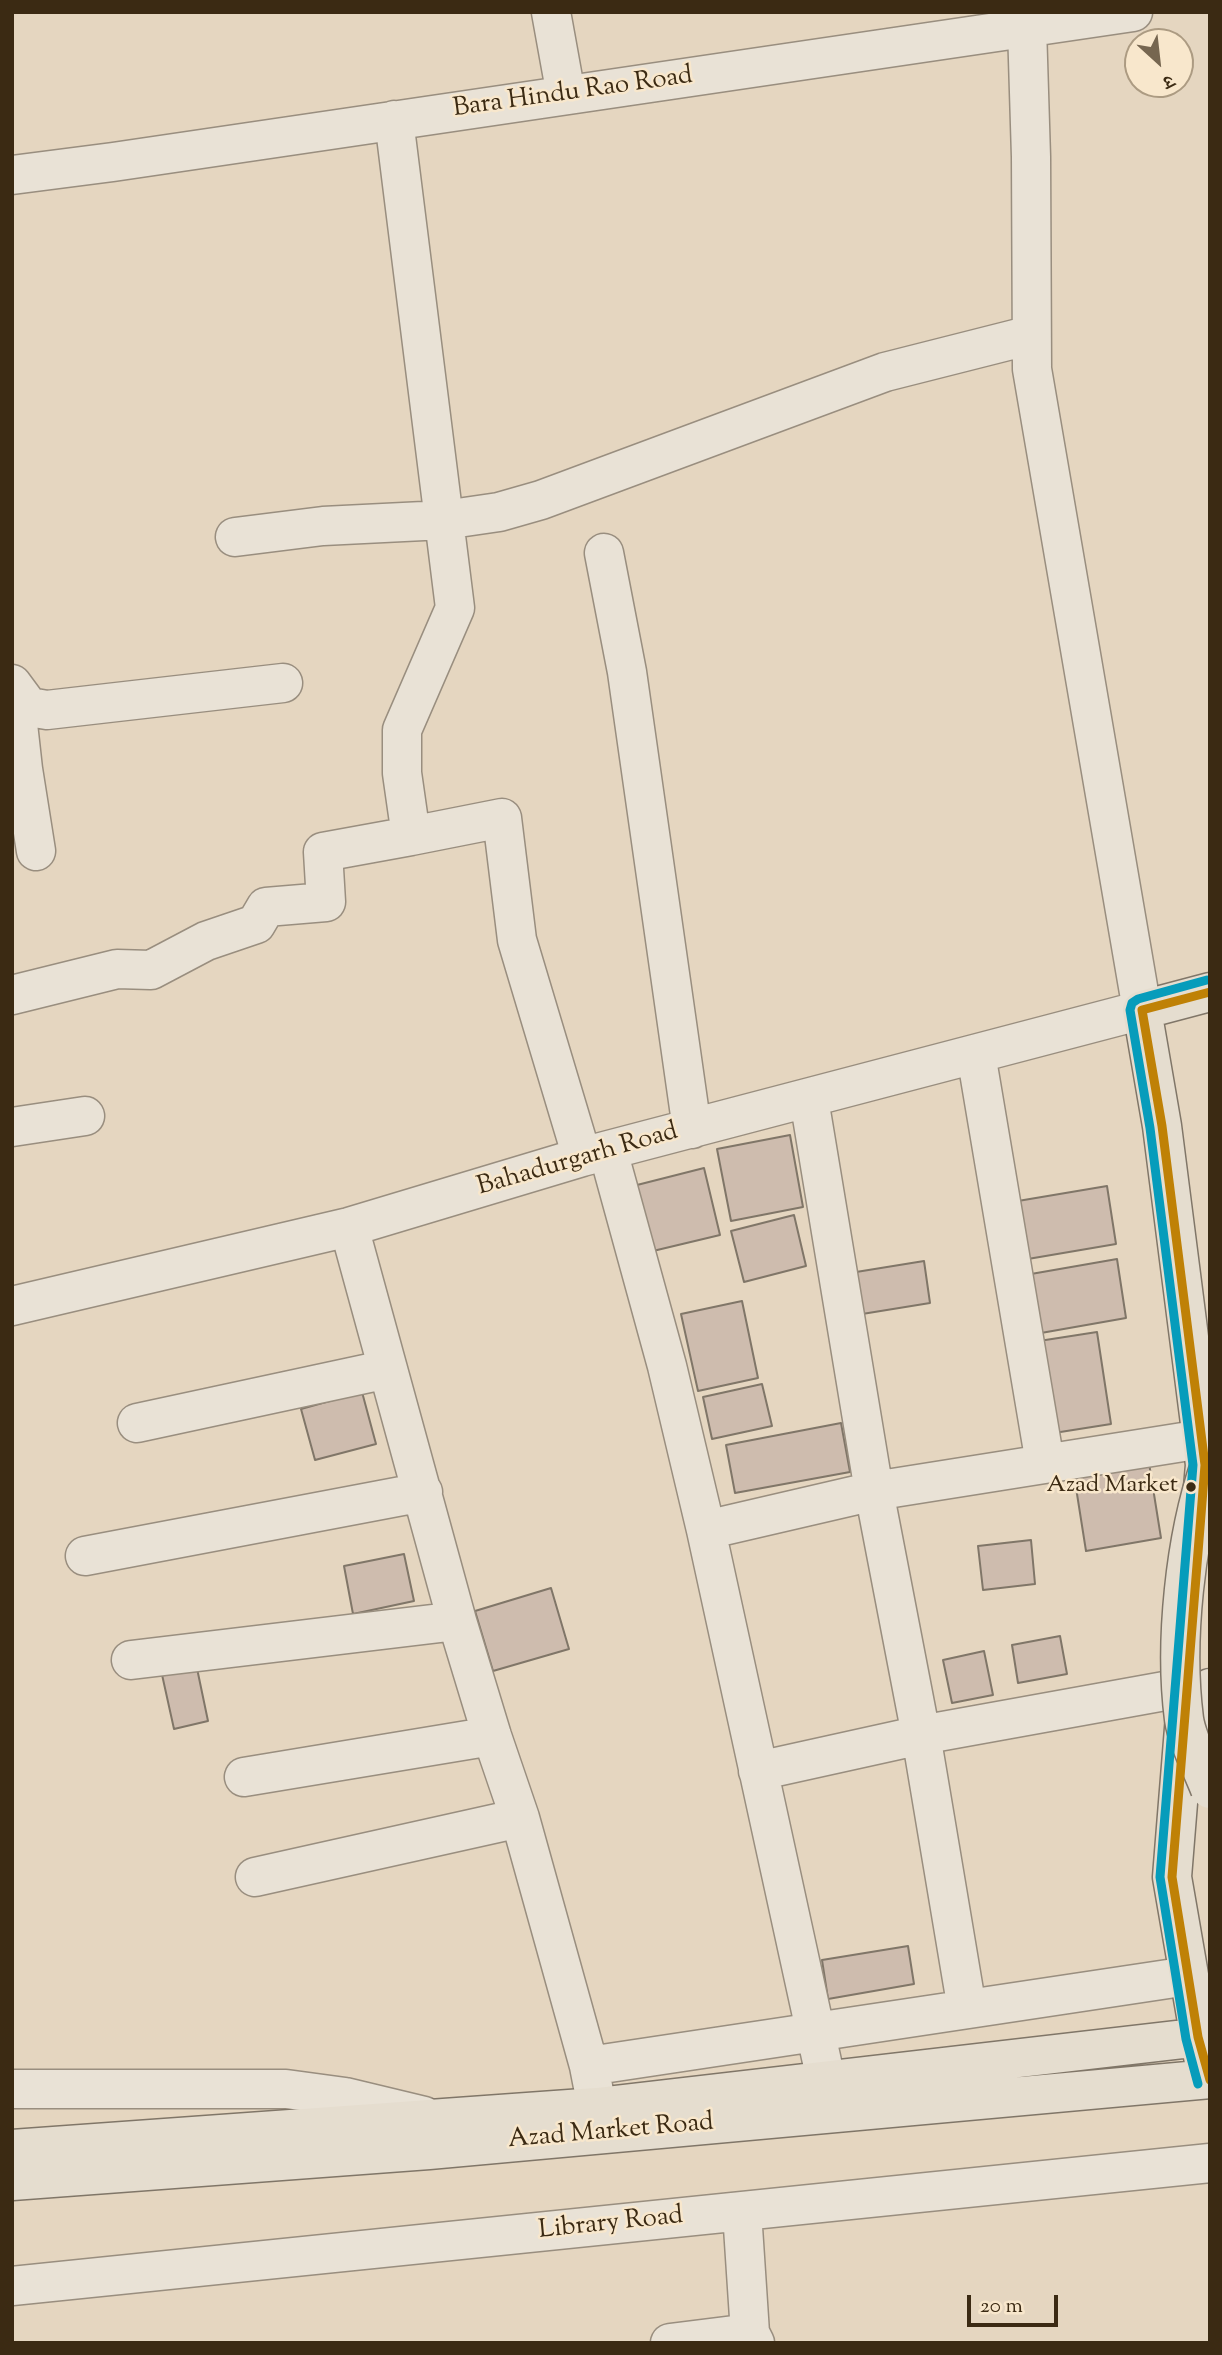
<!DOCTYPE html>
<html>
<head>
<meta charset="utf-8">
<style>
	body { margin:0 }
	#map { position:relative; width:1222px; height:2355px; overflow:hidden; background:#e5d6c0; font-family:"Sorts Mill Goudy","Noto Serif Devanagari",serif }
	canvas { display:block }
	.frame { position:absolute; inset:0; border:14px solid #3b2a13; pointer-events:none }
	.north { position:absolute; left:1124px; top:28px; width:70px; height:70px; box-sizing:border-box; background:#f8e7cc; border:2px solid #ac9b82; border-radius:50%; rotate:153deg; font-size:19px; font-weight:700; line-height:28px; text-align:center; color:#3b2a13 }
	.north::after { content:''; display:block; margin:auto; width:24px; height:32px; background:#766650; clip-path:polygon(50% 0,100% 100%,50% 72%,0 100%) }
	.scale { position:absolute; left:967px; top:2295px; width:91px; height:32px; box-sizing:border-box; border:4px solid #3b2a13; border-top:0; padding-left:9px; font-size:21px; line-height:24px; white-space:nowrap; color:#3b2a13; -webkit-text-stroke:5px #f8e7cc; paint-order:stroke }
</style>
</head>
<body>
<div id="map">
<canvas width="1222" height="2355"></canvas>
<div class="frame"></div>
<div class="north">उ</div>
<div class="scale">20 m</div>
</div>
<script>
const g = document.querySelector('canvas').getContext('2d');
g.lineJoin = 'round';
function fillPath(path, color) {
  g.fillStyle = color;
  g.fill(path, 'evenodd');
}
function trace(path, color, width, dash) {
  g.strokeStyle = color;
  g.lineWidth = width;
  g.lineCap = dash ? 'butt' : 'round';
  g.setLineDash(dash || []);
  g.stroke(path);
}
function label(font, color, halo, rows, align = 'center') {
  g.font = font + ' "Sorts Mill Goudy",serif';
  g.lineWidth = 5;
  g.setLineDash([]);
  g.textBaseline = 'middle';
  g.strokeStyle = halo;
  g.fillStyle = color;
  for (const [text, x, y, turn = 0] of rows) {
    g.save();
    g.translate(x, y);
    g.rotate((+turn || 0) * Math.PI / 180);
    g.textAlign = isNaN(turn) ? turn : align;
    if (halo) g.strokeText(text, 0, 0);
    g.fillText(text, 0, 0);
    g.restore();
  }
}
const building = new Path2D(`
	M790,1135L803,1207L731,1221L717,1149Z
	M704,1168L720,1235L653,1251L637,1185Z
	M1107,1186L1116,1244L1022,1260L1012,1202Z
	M794,1215L806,1266L744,1282L731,1231Z
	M1117,1259L1126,1318L1041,1333L1031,1274Z
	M924,1261L930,1303L856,1315L850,1273Z
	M742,1301L758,1378L698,1391L681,1314Z
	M1097,1332L1111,1424L1054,1433L1039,1341Z
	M762,1384L772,1426L712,1439L703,1397Z
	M362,1392L376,1444L315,1460L301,1409Z
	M841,1423L850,1472L735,1493L726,1445Z
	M1149,1463L1161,1538L1086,1551L1074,1475Z
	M1031,1540L1035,1584L983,1590L978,1546Z
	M404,1554L414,1601L353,1614L344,1566Z
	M551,1588L569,1649L493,1671L475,1611Z
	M1060,1636L1067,1674L1018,1683L1012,1645Z
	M984,1651L993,1695L952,1703L943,1660Z
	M194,1654L208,1721L174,1729L159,1661Z
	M908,1946L914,1984L828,1999L822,1960Z`);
fillPath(building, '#cebcae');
trace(building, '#807668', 2);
const minor = new Path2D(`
	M551,12L566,95
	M394,120L455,608L402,730V773L411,836L502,818L517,940L582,1157
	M12,175L113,162L1133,12
	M235,537L323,526L444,520L499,512L541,500L885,372L1031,335
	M604,553L627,672L692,1129
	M12,684L29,707L47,710L283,683
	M14,688L23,769L36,851
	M12,995L117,969L151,970L206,941L256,924L266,907L326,902L323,852L411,836
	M976,1054L1045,1463
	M809,1099L874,1491L921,1735L967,2009
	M12,1127L85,1116
	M608,1151L667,1366L706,1530L826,2080
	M349,1227L457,1621L492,1736L520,1818L589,2066L597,2107
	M12,1306L349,1227L582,1157L1142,1010L1032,369L1031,157L1027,27L1024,12
	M137,1423L388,1369
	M706,1530L874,1491L1202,1439
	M85,1556L423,1492
	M131,1660L457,1621
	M758,1771L921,1735L1187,1687
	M244,1777L492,1736
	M255,1877L520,1818
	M589,2066L1188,1976
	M12,2089H286L345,2097L424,2116
	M742,2212L750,2333
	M12,2286L1210,2163
	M670,2343L750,2333L755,2343`);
const major = new Path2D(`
	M1202,1499L1205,1465L1202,1439L1162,1126L1142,1010L1210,992
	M1185,1716L1172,1877L1204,2062
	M1210,1754V1688
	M12,2149L597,2107L1210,2036
	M12,2181L429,2150L1210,2079`);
trace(minor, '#998e7f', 41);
trace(major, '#807668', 41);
trace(minor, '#e9e2d6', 38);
trace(major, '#e5ddcf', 38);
const majorBridge = new Path2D(`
	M1210,1465C1185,1538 1174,1642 1184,1719C1187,1740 1202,1768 1210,1789`);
trace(majorBridge, '#807668', 41, []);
trace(majorBridge, '#e5ddcf', 38);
trace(new Path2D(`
	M1210,992L1142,1010L1162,1126L1205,1465L1172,1877L1198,2037L1210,2080`), '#bf8106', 9);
trace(new Path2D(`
	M1198,2084L1186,2039L1160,1877L1193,1465L1150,1128L1130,1010L1132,1003L1138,999L1207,980`), '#069cbb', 9);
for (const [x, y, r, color] of [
	[1191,1487,6,"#3b2a13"]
]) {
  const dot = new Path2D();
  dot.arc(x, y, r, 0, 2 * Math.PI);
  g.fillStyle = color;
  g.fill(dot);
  trace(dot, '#f8e7cc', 2.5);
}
label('24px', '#3b2a13', '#f8e7cc', [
	["Azad Market",1178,1487]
], 'right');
label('26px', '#3b2a13', '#f8e7cc', [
	["Bara Hindu Rao Road",573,94,-8],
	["Bahadurgarh Road",578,1161,-16],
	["Azad Market Road",611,2133,-5],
	["Library Road",611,2225,-6]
]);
</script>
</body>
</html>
